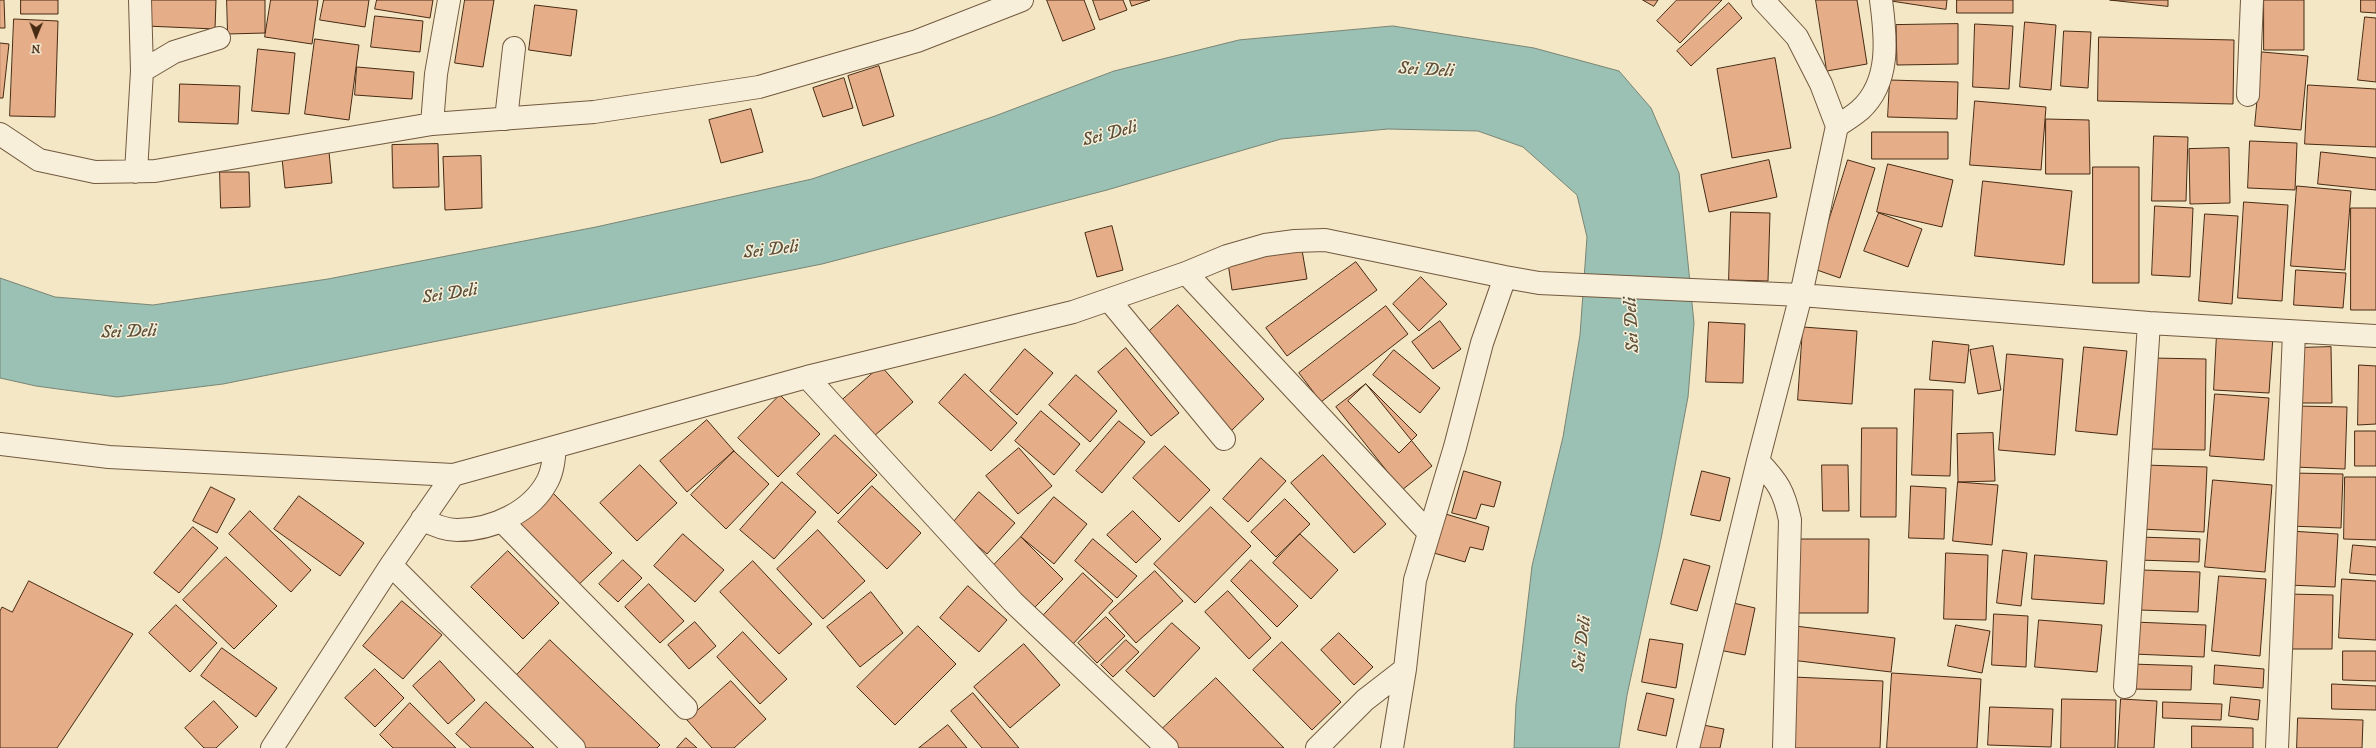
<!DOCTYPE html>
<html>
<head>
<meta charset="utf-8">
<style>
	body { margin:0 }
	#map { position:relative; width:2376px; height:748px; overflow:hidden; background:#f3e7c5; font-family:"IM FELL DW Pica",serif }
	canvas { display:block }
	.north { position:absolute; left:16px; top:16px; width:40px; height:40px; -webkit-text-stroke:3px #f7efd9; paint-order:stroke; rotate:181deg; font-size:11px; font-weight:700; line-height:16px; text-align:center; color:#472a12 }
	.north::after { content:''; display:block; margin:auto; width:14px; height:18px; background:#472a12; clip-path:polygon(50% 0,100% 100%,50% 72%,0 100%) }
</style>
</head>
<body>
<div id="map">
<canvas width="2376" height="748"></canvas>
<div class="north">N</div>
</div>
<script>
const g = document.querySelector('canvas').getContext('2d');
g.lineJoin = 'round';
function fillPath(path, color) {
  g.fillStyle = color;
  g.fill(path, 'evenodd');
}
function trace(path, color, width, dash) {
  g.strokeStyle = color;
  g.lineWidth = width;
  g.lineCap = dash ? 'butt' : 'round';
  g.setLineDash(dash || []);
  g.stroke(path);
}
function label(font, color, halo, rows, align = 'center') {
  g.font = font + ' "IM FELL DW Pica",serif';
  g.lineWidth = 3;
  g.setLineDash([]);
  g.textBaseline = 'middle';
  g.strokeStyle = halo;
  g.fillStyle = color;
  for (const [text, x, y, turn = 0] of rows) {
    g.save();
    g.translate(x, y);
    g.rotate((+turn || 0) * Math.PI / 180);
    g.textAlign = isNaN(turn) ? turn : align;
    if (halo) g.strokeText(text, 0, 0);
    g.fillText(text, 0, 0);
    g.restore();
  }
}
const water = new Path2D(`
	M1393,26L1534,48L1619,71L1651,108L1679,173L1694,323L1688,397L1661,539L1627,695L1619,748H1514L1516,704L1532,566L1563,437L1580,335L1587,237L1577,195L1523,147L1478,131L1388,129L1281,139L1107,190L822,264L223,384L117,397L36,386L0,378V278L55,297L153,305L328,279L596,227L812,179L995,116L1114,71L1239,40Z`);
fillPath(water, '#9bc0b4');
trace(water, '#798473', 1);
const building = new Path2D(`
	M0,0H4L5,28H0Z
	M21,0H58V14H21Z
	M147,0H216L215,29L146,26Z
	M227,0H265V33L228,34Z
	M271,0H318L312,44L265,37Z
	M324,0H369L365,27L320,20Z
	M377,0H433L430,18L375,9Z
	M465,0H494L483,67L455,63Z
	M1047,0H1084L1095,29L1063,41Z
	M1093,0H1123L1127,10L1100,20Z
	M1130,0H1150L1132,6Z
	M1643,0H1658L1654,6Z
	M1677,0H1722L1680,43L1657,21Z
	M1816,0H1857L1867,64L1827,71Z
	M1885,0H1947L1946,9Z
	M1957,0H2013V13H1957Z
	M2110,0H2168V6Z
	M2264,0H2304V50H2264Z
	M2361,0H2376V13L2361,12Z
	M1729,3L1742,18L1691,66L1677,51Z
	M535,5L577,10L571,56L529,50Z
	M375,16L423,21L420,52L371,47Z
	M2365,17L2376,18V82L2358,80Z
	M14,19L58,21L55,117L10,116Z
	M2025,22L2056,25L2051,90L2020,87Z
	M1958,24V64L1897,65L1896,25Z
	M1975,24L2013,26L2009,89L1973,87Z
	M2064,31L2091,32L2088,88L2061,86Z
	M2099,37L2234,40L2233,104L2098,101Z
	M315,39L359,45L349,120L305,114Z
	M0,43L9,44L3,98H0Z
	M258,49L295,53L289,114L252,111Z
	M2262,52L2308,56L2301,130L2255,126Z
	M1775,58L1791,148L1732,158L1717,69Z
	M879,66L894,116L863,126L848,76Z
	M357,67L414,72L412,99L355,95Z
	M844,78L853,108L823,117L813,88Z
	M1890,80L1958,82L1957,119L1888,117Z
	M180,84L240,86L238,124L179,122Z
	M2308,85L2376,89V147L2305,144Z
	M1975,101L2046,107L2041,170L1970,165Z
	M751,109L763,152L721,163L709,120Z
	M2046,119L2089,120L2090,174H2046Z
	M1872,132H1948V159H1872Z
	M2154,136L2188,137L2186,201H2152Z
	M2250,141L2297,143L2295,190L2248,188Z
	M438,144L439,187L393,188L392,145Z
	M2229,148L2230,203L2190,204L2189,149Z
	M329,152L332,183L285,188L282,158Z
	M2321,152L2376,158V190L2318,184Z
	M481,156L482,208L445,210L443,157Z
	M1769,160L1777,197L1709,212L1701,175Z
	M1848,160L1875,168L1840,278L1814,269Z
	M1888,164L1953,180L1942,227L1877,212Z
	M2093,167H2139V283H2093Z
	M220,172H249L250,207L221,208Z
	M1983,181L2072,191L2064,265L1975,256Z
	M2297,186L2351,191L2345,270L2291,266Z
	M2244,202L2288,205L2282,301L2238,298Z
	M2155,206L2193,208L2190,277L2152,275Z
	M2351,208H2376V310H2351Z
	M1731,212L1770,213L1768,281L1729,280Z
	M1879,213L1922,229L1908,267L1864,251Z
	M2205,214L2238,216L2232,304L2199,301Z
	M1112,226L1123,270L1097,277L1085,233Z
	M1302,250L1307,279L1232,290L1228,263Z
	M1356,262L1377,290L1287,356L1266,328Z
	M2296,270L2346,273L2343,308L2294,305Z
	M1421,277L1447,304L1419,331L1393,304Z
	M1178,305L1264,399L1231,431L1144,336Z
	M1386,306L1408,334L1321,402L1299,373Z
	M1440,321L1461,349L1433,369L1412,342Z
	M1709,322L1745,324L1743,383L1706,382Z
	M1803,327L1857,331L1852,404L1798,400Z
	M2217,333L2273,336L2269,393L2214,390Z
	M1933,341L1969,345L1965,383L1930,380Z
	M1993,346L2001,390L1978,394L1970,350Z
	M2084,347L2127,351L2117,435L2076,431Z
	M2331,347L2332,403H2296V348Z
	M1126,348L1179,413L1151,436L1098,372Z
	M1025,349L1053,373L1017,415L990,391Z
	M1394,350L1440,388L1420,413L1373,375Z
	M2007,354L2063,359L2055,455L1999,450Z
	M2152,358L2206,359L2205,450L2150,449Z
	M2359,365L2376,366V424L2358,425Z
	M881,366L913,402L873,437L840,402Z
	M965,374L1017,423L991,451L939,403Z
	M1076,375L1117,411L1090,442L1049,405Z
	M1366,384L1432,466L1402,490L1336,407Z
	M1366,384L1417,435L1399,453L1348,401Z
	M1915,389L1953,390L1950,476L1912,475Z
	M2215,394L2269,398L2264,460L2210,456Z
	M780,395L820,434L778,477L738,438Z
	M2296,406L2347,407L2345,469L2294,467Z
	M1041,411L1080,444L1054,475L1015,441Z
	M707,420L734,451L687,492L660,461Z
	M1119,421L1145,442L1102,493L1076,471Z
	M1862,428H1897L1896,517H1861Z
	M2355,431H2376V466H2355Z
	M1993,433L1995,481L1958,482L1957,434Z
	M835,435L877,475L838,514L797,474Z
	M1165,446L1210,490L1179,522L1133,478Z
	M1019,448L1052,486L1018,514L986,476Z
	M734,451L769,484L726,529L691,495Z
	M1323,455L1386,524L1354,553L1291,483Z
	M1261,458L1286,481L1248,522L1223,499Z
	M640,465L677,503L637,541L600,503Z
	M1822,465H1848L1849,511H1823Z
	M2144,465L2207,467L2204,532L2141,529Z
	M1464,471L1501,482L1494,507L1481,504L1476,519L1452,513Z
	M1702,471L1730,478L1720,521L1691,515Z
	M2292,473L2343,474L2341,528L2290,526Z
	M2345,477H2376V540L2344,539Z
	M2213,480L2272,485L2265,572L2205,567Z
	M782,482L816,512L774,559L740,530Z
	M1958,482L1998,485L1992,545L1953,541Z
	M872,486L921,533L887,569L838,522Z
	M1911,486L1946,488L1944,539L1909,538Z
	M211,487L235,499L217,533L193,521Z
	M979,492L1015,523L987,554L952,524Z
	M553,493L612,553L573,590L515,530Z
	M299,496L364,543L340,576L274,529Z
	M1054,497L1087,524L1054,564L1021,537Z
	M1285,499L1310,524L1276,557L1251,532Z
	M1211,507L1251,546L1195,603L1154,564Z
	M250,511L311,570L291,592L229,534Z
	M1133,511L1161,539L1136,563L1107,535Z
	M1439,512L1489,527L1483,550L1470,547L1465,562L1427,551Z
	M193,527L218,548L179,593L154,573Z
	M818,530L865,581L823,619L777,569Z
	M2290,531L2338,534L2335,587L2288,585Z
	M683,534L724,570L695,602L654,566Z
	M1300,534L1338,570L1311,599L1273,563Z
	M1021,537L1063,579L1033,609L992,567Z
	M2139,537L2200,539L2199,562L2138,560Z
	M1093,539L1137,576L1117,598L1075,561Z
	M1793,539H1869L1868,613H1793Z
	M2353,545L2376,547V575L2350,573Z
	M2003,550L2027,553L2021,606L1997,603Z
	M508,551L559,603L523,639L471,587Z
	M1946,553L1988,555L1986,620L1944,619Z
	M2035,555L2107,561L2104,604L2032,599Z
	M226,557L277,606L234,649L183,600Z
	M1684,559L1710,566L1697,611L1671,604Z
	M623,560L642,578L618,602L599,584Z
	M1251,560L1298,606L1277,627L1231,581Z
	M753,561L812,624L779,654L720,592Z
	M2142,570L2200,572L2198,612L2140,610Z
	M1155,571L1183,601L1136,643L1109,613Z
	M1083,573L1113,601L1071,646L1041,618Z
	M2219,576L2266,579L2260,656L2212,651Z
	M2342,579L2376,581V640L2339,638Z
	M29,581L133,634L57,748H0V611L2,607L12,612Z
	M649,584L684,621L660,643L625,607Z
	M968,586L1007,620L979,652L940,618Z
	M1228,591L1271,638L1249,659L1205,612Z
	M871,592L903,633L860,667L827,627Z
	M2287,594L2333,595L2332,649H2287Z
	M402,601L442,635L403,679L363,646Z
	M1729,602L1755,608L1745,655L1719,650Z
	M176,605L217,643L190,672L149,633Z
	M1994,614L2028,616L2026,667L1992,665Z
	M1106,617L1125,636L1097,663L1078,643Z
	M2039,620L2102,625L2097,672L2035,667Z
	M695,622L716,646L689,669L668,645Z
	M2134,622L2206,625L2204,657L2133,654Z
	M1172,623L1200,648L1154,697L1126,671Z
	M1956,625L1990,631L1982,673L1948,666Z
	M918,626L956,664L895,725L857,687Z
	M1795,626L1895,638L1891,672L1791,660Z
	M743,632L787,679L760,704L717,657Z
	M1339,633L1373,667L1354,685L1321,650Z
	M1650,639L1683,644L1676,688L1642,682Z
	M550,640L660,745L657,748H585L513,679Z
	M1126,640L1139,652L1113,677L1101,665Z
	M1282,642L1341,702L1312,730L1253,670Z
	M1024,644L1060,685L1010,728L974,687Z
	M222,648L277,688L256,717L201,676Z
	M2343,651H2376V681L2343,680Z
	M440,661L475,700L448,724L413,686Z
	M2131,664L2192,666L2191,690L2131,689Z
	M2215,665L2264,669L2263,688L2214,684Z
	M375,669L404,698L375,727L345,698Z
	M1892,673L1981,679L1977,748H1887Z
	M1793,677L1883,681L1880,748H1790Z
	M1216,678L1284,748H1178L1161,730Z
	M731,681L766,719L734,748H712L687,720Z
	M2332,684L2376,686V710L2332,709Z
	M973,693L1019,748H982L951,711Z
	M1647,693L1674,699L1666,736L1638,730Z
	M2231,697L2260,700L2258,720L2229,716Z
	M2062,699L2116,700L2115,748H2061Z
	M2121,699L2157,701L2154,748H2118Z
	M214,701L238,727L216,748H204L185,728Z
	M486,702L534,748H471L456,734Z
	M2163,702L2222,704L2221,720L2163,718Z
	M410,703L456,748H393L380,735Z
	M1990,707L2053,709L2051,747L1988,745Z
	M2298,718L2363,720L2362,748H2297Z
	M1698,724L1724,729L1720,748H1693Z
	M948,725L967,748H919Z
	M2192,726L2253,728V748H2192Z
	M686,738L697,748H677Z`);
fillPath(building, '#e6ad89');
trace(building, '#472a12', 1);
const minor = new Path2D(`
	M142,71L174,52L219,38
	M2248,95L2252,0
	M506,119L514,48
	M432,124L436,74L449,0
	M1837,126C1845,121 1853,116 1860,110C1891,82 1886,37 1881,0
	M0,134L39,160L95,172L155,171L432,124L594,112L759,87L917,41L1022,0
	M136,172L142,71L140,0
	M1186,273L1429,533
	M1109,300L1224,439
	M807,377L1013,602L1167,748
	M0,444L109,457L453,475L807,377L1073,312L1186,273L1227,256L1265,245L1295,241L1325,240L1505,277L1539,283L1801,295L2149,323L2376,336
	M1758,461C1778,482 1784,491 1790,520L1784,748
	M422,519C433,525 445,530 457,530C492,530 532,512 548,480C553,470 554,458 555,447
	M502,521L686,708
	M391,565L574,748
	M2125,687L2149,323
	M272,748L391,565L453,475
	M1317,748L1365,700L1405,669
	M1392,748L1405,669L1415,580L1455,447L1482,343L1505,277
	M1688,748L1758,461L1801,295L1837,126L1821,84L1797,37L1763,0
	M2277,748L2294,332`);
trace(minor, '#72593f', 24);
trace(minor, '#f7efd9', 22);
label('italic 18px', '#5c503a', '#f7efd9', [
	["Sei Deli",1426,71,3],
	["Sei Deli",1110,135,-15],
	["Sei Deli",771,251,-7],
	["Sei Deli",450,295,-9],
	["Sei Deli",1633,325,-93],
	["Sei Deli",129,333,-2],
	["Sei Deli",1583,644,-83]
]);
</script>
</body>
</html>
